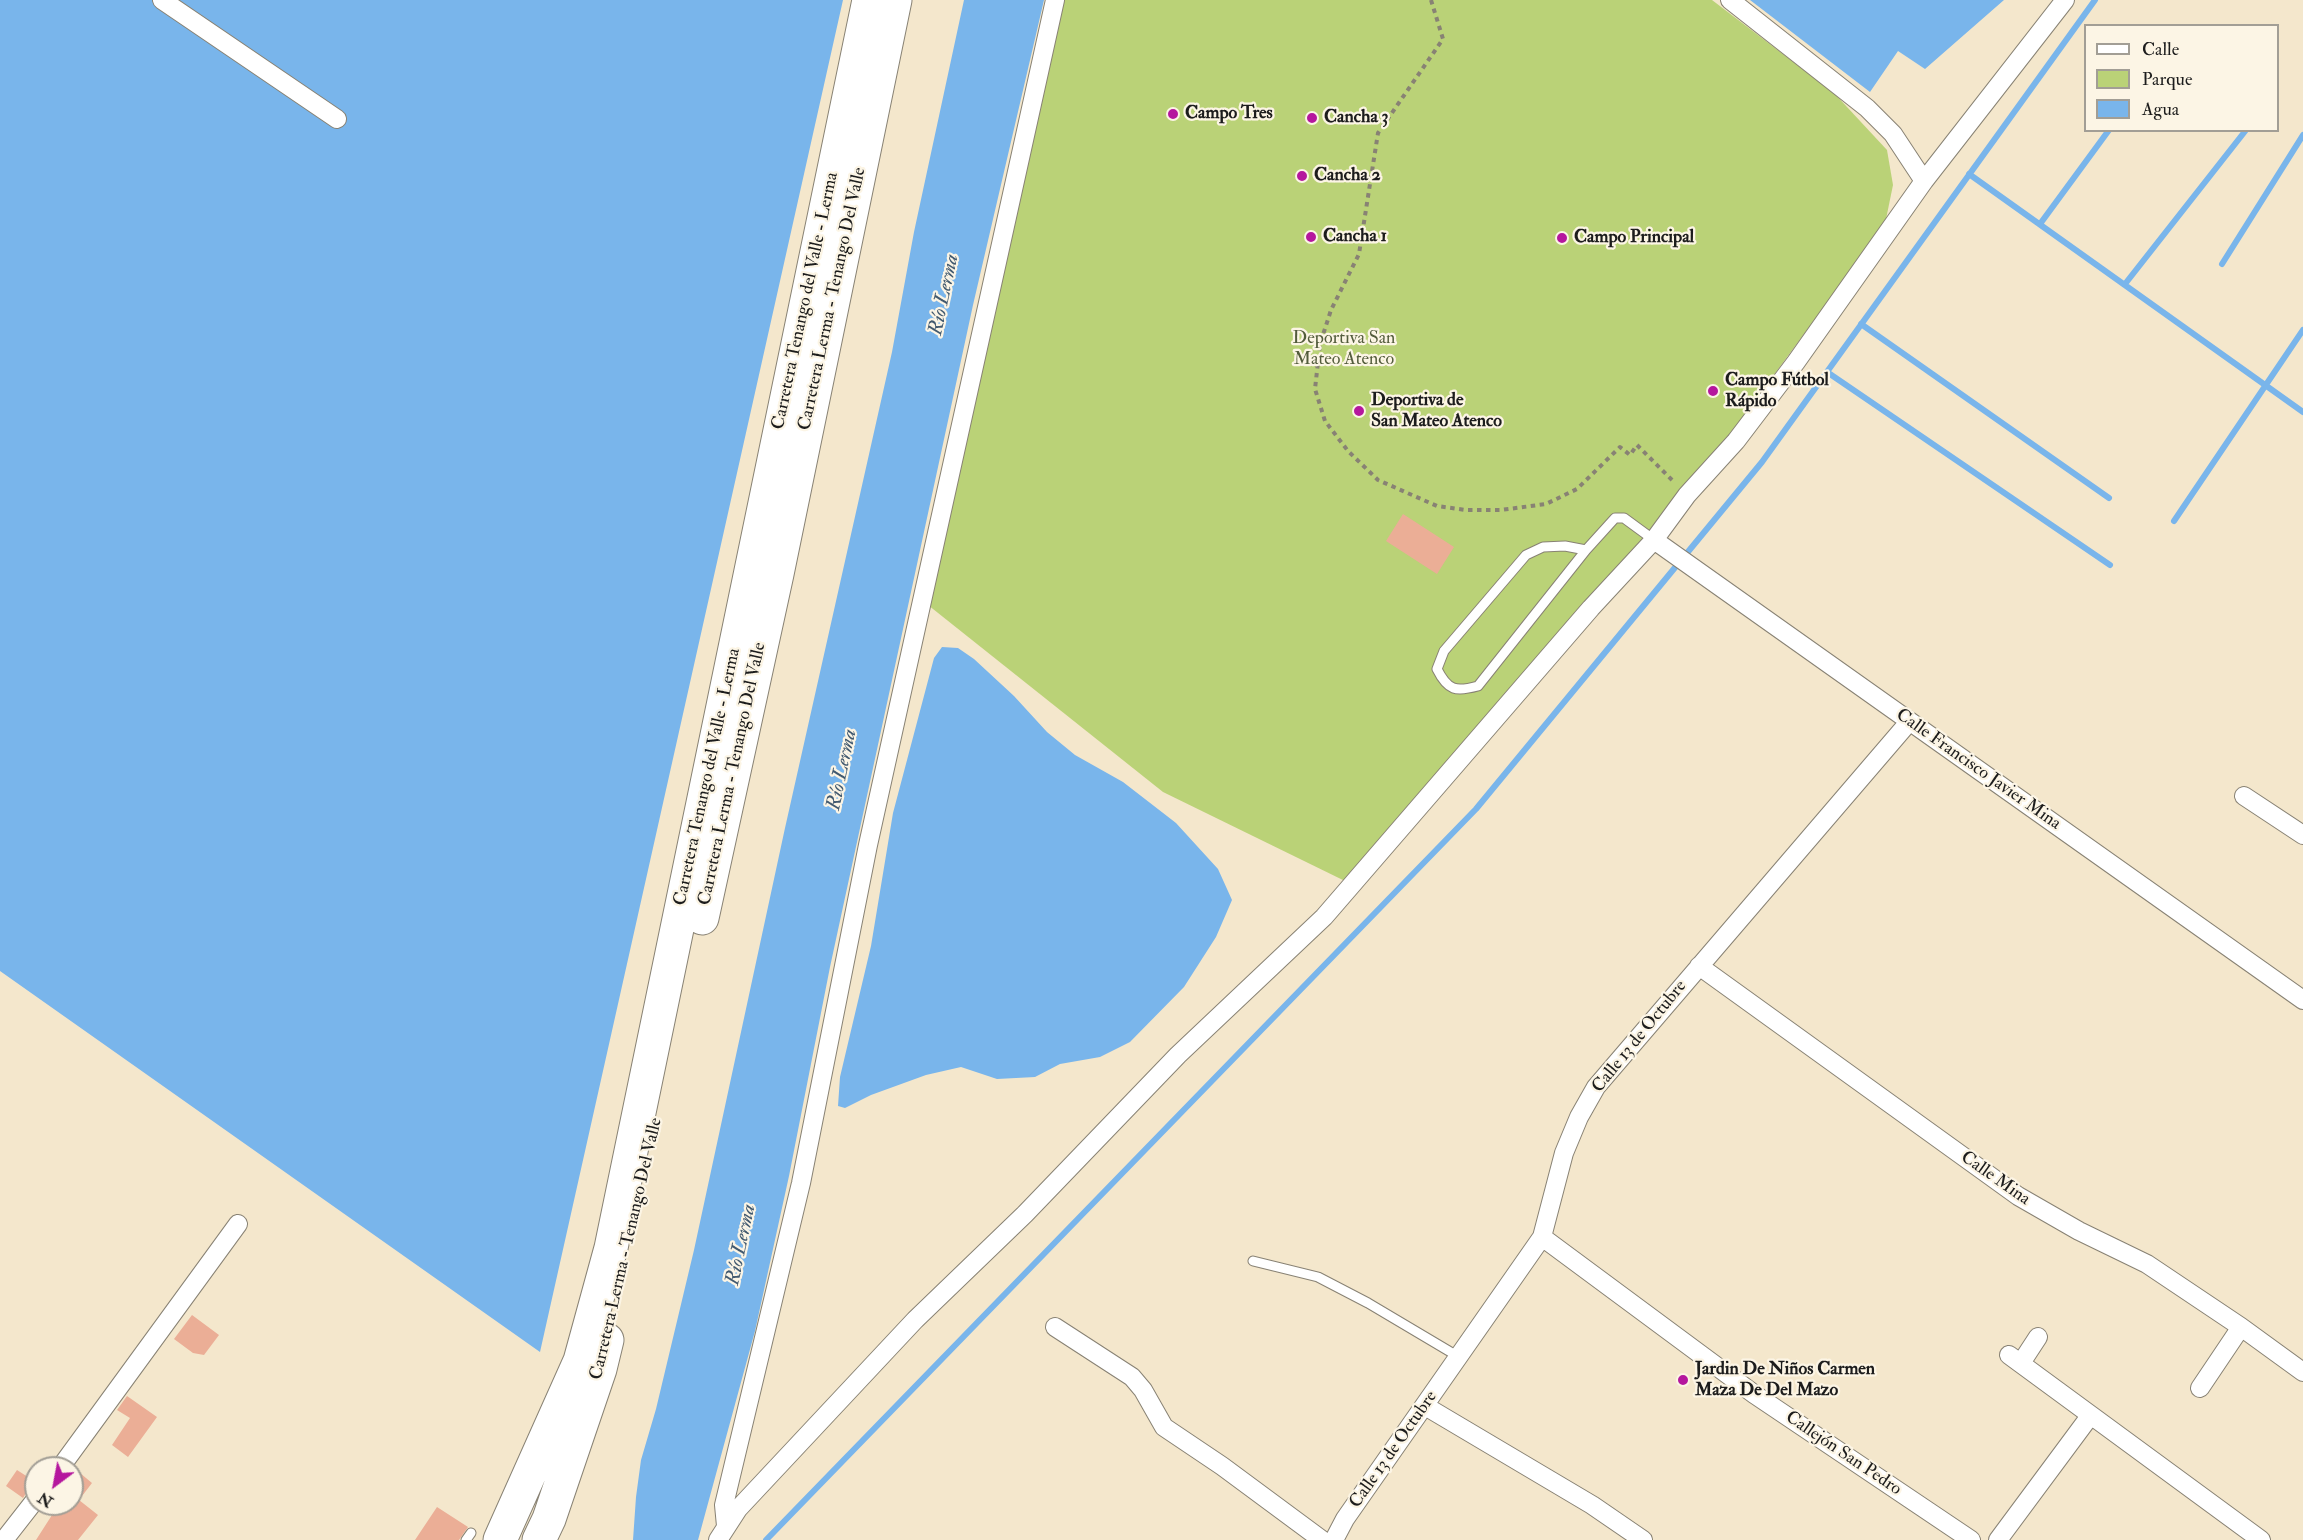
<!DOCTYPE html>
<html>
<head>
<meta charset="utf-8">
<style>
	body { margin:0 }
	#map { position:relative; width:2303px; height:1540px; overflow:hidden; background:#f4e7cc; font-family:"IM FELL Double Pica",serif }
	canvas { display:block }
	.legend { position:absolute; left:2084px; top:24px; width:195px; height:108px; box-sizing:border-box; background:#fcf5e5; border:2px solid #a29e95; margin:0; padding:8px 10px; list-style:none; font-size:18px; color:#1c1c1c }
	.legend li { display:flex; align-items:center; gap:12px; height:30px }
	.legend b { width:30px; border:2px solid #a29e95 }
	.north { position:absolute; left:24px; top:1456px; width:60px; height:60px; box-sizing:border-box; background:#fcf5e5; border:2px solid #a29e95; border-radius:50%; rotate:212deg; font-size:16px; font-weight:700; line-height:24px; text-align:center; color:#1c1c1c }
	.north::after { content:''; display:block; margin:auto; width:21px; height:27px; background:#b5179e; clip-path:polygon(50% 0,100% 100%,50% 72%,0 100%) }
</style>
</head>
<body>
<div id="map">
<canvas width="2303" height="1540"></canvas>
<ul class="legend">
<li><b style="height:8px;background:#fff"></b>Calle</li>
<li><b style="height:16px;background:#bad277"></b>Parque</li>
<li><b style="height:16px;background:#79b5eb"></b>Agua</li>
</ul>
<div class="north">N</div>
</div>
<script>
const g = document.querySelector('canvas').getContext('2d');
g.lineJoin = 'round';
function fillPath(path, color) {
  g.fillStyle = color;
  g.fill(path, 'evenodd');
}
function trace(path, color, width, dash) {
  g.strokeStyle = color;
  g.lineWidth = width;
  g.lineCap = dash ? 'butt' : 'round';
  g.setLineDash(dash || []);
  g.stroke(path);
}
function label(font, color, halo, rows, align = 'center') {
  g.font = font + ' "IM FELL Double Pica",serif';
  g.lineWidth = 4.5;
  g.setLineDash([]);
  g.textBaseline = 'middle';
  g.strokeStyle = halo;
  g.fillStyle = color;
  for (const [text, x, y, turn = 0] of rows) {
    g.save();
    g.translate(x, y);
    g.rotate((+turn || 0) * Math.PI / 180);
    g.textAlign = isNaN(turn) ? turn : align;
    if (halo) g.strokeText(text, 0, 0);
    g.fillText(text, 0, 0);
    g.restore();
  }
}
fillPath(new Path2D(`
	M1062,0H1712L1834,93L1887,150L1893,185L1885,224L1709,463L1347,882L1163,792L928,605Z`), '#bad277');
fillPath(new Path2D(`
	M0,0H843L540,1352L0,971Z
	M964,0H1044L973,305L830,967L789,1176L755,1331L698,1540H633L636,1497L641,1460L656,1409L694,1250L785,828L892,352L914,232Z
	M1750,0H2004L1925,69L1898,51L1870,92Z
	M942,647L958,648L974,659L1014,696L1047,732L1075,755L1123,782L1176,823L1218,869L1232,900L1216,937L1184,987L1130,1042L1100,1057L1060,1064L1035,1077L997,1079L961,1067L926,1075L871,1095L845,1108L838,1106L840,1077L871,946L893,813L934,658Z`), '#79b5eb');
trace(new Path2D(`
	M1969,174L2303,412
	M2040,224L2109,130
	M2222,264L2303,135
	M2125,284L2246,130
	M1861,324L2109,498
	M1827,372L2110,565
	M2174,521L2303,330
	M766,1540L1476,809L1762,462L2095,0`), '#79b5eb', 6);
fillPath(new Path2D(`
	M1403,514L1454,547L1437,574L1386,541Z
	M192,1315L219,1335L204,1355L193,1353L174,1339Z
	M127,1396L157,1417L128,1457L112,1445L130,1418L117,1410Z
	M74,1468L92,1483L79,1500L98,1515L78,1540H36L52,1515L43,1509L46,1504H72V1471Z
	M17,1470L34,1481L23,1498L6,1486Z
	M437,1507L468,1527L459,1540H415Z`), '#ebae96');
const service = new Path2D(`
	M1565,546L1586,550L1478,686C1456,692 1448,691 1437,669L1444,651L1526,555L1543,547Z
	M1586,550L1615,518H1624L1654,540
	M1253,1261L1318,1277L1368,1303L1459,1357
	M466,1540L471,1533`);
const minor = new Path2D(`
	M162,0L337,119
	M1924,181L2065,0
	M1654,540L2303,1000
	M2244,796L2303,835
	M1699,966L2018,1196L2079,1231L2147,1264L2241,1327L2303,1372
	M1542,1237L1754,1394L1971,1540
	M1055,1327L1132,1377L1143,1390L1164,1427L1222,1466L1322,1540
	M2009,1355L2261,1540
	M2021,1363L2038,1337
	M2200,1388L2241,1327
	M1425,1406L1592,1505L1643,1540
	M60,1468L238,1224
	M726,1526L724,1505L801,1183L868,845L1055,0
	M4,1540L36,1499
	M718,1540L738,1509L915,1320L1025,1214L1178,1055L1324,917L1591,608L1654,540L1687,495L1736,441L1796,362L1924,181L1893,134L1867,108L1730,0
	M1334,1540L1345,1519L1542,1237L1564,1153L1579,1117L1596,1087L1909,722
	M1998,1540L2090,1416`);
const motorway = new Path2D(`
	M702,918L777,574L895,0
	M500,1540L580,1361L611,1248L869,0
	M539,1540L549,1519L600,1369L607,1340`);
trace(service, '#888274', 11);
trace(minor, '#888274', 20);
trace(motorway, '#888274', 35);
trace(new Path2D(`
	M1431,0L1443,39L1378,133L1359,254L1331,310L1320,344L1315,389L1325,421L1348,451L1378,480L1437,506L1466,510H1501L1546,504L1577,489L1620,447L1630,455L1637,445L1674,482`), '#888274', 4, [4.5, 4.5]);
trace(service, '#fff', 9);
trace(minor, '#fff', 18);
trace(motorway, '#fff', 33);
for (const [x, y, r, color] of [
	[1173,114,6,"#b5179e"],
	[1312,118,6,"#b5179e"],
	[1302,176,6,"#b5179e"],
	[1311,237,6,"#b5179e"],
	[1562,238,6,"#b5179e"],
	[1713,391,6,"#b5179e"],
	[1359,411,6,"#b5179e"],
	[1683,1380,6,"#b5179e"]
]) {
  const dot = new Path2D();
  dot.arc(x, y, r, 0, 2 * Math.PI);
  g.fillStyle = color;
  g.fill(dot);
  trace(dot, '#fcf5e5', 2);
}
label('bold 18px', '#1c1c1c', '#fcf5e5', [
	["Campo Tres",1185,114],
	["Cancha 3",1324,118],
	["Cancha 2",1314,176],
	["Cancha 1",1323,237],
	["Campo Principal",1574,238],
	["Campo Fútbol",1725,381],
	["Rápido",1725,402],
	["Deportiva de",1371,401],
	["San Mateo Atenco",1371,422],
	["Jardin De Niños Carmen",1695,1370],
	["Maza De Del Mazo",1695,1391]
], 'left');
label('18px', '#1c1c1c', '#fcf5e5', [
	["Carretera Lerma - Tenango Del Valle",833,299,-78],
	["Carretera Tenango del Valle - Lerma",806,301,-78],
	["Calle Francisco Javier Mina",1978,770,35],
	["Carretera Lerma - Tenango Del Valle",733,774,-78],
	["Carretera Tenango del Valle - Lerma",708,777,-78],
	["Calle 13 de Octubre",1640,1037,-51],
	["Calle Mina",1995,1179,35],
	["Carretera Lerma - Tenango Del Valle",627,1249,-77],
	["Calle 13 de Octubre",1394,1450,-55],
	["Callejón San Pedro",1843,1454,34]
]);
label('18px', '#535c3c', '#fcf5e5', [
	["Deportiva San",1344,339],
	["Mateo Atenco",1344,360]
]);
label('italic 20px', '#41596f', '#fcf5e5', [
	["Río Lerma",945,295,-78],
	["Río Lerma",843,770,-78],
	["Río Lerma",742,1245,-78]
]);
</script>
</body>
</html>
